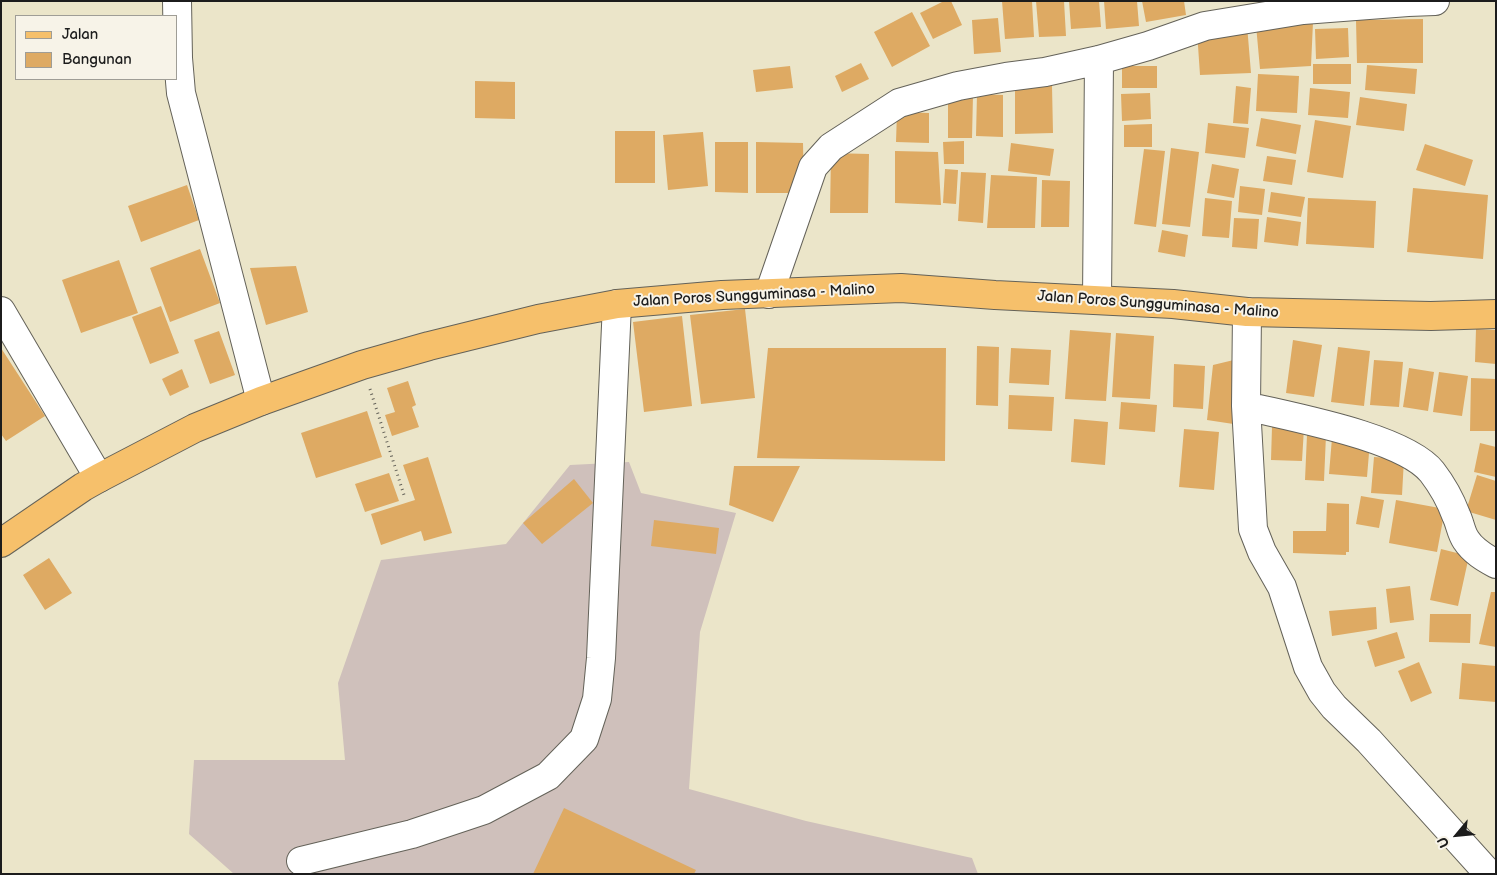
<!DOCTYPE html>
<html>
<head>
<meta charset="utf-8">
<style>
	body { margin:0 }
	#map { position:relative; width:1497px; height:875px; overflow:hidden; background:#ebe5c9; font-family:"Balsamiq Sans",sans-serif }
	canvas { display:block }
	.frame { position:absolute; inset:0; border:2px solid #1c1c1c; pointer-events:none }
	.legend { position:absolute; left:15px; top:15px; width:162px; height:65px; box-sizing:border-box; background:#f7f3e8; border:1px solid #9f9d96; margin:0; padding:6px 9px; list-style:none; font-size:15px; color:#1c1c1c }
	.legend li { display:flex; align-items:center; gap:10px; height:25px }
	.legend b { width:25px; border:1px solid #9f9d96 }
	.north { position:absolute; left:1432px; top:810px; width:50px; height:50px; -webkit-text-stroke:4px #f7f3e8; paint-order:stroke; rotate:242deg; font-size:14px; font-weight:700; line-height:20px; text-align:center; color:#1c1c1c }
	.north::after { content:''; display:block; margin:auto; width:18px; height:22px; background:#1c1c1c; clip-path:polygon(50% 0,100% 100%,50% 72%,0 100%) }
</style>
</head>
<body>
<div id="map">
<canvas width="1497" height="875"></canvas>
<div class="frame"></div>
<ul class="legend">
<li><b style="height:6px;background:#f6c06b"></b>Jalan</li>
<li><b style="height:14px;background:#deaa63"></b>Bangunan</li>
</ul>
<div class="north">U</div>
</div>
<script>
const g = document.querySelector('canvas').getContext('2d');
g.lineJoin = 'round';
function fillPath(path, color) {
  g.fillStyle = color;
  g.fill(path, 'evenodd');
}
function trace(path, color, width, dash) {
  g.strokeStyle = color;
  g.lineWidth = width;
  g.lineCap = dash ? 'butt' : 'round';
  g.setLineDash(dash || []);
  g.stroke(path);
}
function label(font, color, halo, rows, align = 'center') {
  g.font = font + ' "Balsamiq Sans",sans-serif';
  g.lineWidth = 4;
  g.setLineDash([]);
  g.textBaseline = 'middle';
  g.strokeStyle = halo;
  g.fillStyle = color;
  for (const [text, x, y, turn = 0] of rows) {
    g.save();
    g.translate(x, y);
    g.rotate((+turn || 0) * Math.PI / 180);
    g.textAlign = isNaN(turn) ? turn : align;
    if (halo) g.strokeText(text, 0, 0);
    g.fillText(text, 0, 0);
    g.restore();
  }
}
fillPath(new Path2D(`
	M629,462L641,493L736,513L700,632L689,789L806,821L972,858L978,874H234L189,834L194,760H345L338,683L381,560L506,544L570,465Z`), '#cfc0bb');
fillPath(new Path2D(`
	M944,1H951L962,25L933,39L920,13Z
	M1002,1H1032L1034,37L1005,39Z
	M1036,1H1064L1066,36L1039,37Z
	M1069,1H1099L1101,27L1071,29Z
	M1104,1H1137L1139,26L1106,29Z
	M1142,1H1184L1186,15L1146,22Z
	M912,12L930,46L892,67L874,32Z
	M998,18L1001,52L974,54L972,20Z
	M1423,19V63H1357L1356,20Z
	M1313,22L1311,66L1260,69L1256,25Z
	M1247,25L1251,73L1200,75L1197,31Z
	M1348,28L1349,57L1316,59L1315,29Z
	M861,63L869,79L842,92L835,76Z
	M1313,64H1351V84H1313Z
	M1367,65L1417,69L1415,94L1365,90Z
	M790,66L793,88L756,92L753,70Z
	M1122,66H1157V88H1122Z
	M1258,74L1299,76L1297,113L1256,111Z
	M475,81L515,82V119L475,118Z
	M1015,86H1052L1053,133L1015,134Z
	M1236,86L1251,88L1248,124L1233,123Z
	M1310,88L1350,92L1348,118L1308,115Z
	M1150,93L1151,119L1122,121L1121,94Z
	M977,94L1003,95V137L976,136Z
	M948,95H973L972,138H948Z
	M1360,97L1407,104L1404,131L1356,125Z
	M897,112L929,113V143L896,142Z
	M1261,118L1301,125L1296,154L1256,146Z
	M1315,120L1351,126L1343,178L1307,172Z
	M1208,123L1249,128L1245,158L1205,153Z
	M1152,124V147H1124V125Z
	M615,131H655V183H615Z
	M703,132L708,186L668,190L663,135Z
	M964,141V164H944L943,142Z
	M715,142H748V193L715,192Z
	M756,142L803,143L804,193H756Z
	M1011,143L1054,149L1050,176L1008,171Z
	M1425,144L1473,160L1465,186L1416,170Z
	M1171,148L1199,152L1190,227L1162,224Z
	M1144,149L1165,151L1156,227L1134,224Z
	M895,151L938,152L941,205L895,203Z
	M831,153L869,154L868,213H830Z
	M1267,156L1296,160L1292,185L1263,181Z
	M1212,164L1239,169L1234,198L1207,193Z
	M945,169L958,170L956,204L943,203Z
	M961,172L986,173L983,223L958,221Z
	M991,175L1037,177L1035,228H987Z
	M1042,180L1070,181L1069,227H1041Z
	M187,185L199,220L141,242L128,206Z
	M1240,186L1265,189L1262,215L1238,212Z
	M1413,188L1488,195L1483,259L1407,252Z
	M1271,192L1305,197L1301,217L1268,212Z
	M1205,198L1232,201L1229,238L1202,236Z
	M1308,198L1376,201L1374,248L1306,244Z
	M1267,217L1301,222L1298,246L1264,242Z
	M1234,218L1259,219L1257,249L1232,247Z
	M1162,230L1188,235L1185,257L1158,252Z
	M200,249L220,303L170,322L150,268Z
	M119,260L138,313L81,333L62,280Z
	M296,266L308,312L266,325L250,268Z
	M161,306L179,353L150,364L132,317Z
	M745,309L755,398L701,404L690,315Z
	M682,316L692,406L644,412L633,322Z
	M1476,329L1496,330V364L1475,362Z
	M1070,330L1111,333L1106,401L1065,399Z
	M219,331L235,375L210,384L194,340Z
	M1116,333L1154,336L1150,399L1112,397Z
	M1293,340L1322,345L1314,397L1286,393Z
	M977,346L999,347L998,406L976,405Z
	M1338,347L1370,351L1364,406L1331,402Z
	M1,348L45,416L6,441L1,434Z
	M768,348H946L945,461L757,458Z
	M1011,348L1051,350L1049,385L1009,383Z
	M1242,358L1240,425L1207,420L1213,365Z
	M1374,360L1403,362L1399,407L1370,405Z
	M1174,364L1205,366L1203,409L1173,407Z
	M1409,368L1434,372L1428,411L1403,407Z
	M182,369L189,387L170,396L162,379Z
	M1439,372L1468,376L1462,416L1433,412Z
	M1471,378L1496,379V431H1470Z
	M408,381L416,405L412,407L419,427L392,436L385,415L395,412L387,388Z
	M1009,395L1054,397L1052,431L1008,429Z
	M1121,402L1157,405L1155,432L1119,429Z
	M367,411L382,457L316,478L301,433Z
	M1074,419L1108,422L1105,465L1071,462Z
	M1272,427L1304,428L1302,461L1271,460Z
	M1184,429L1219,432L1214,490L1179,487Z
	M1307,435H1326L1324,481L1305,480Z
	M1332,438L1370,441L1367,477L1329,474Z
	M1480,443L1496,447V477L1474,472Z
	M428,457L452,533L424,541L421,531L381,545L371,514L415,500L403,465Z
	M1374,457L1404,459L1402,495L1371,493Z
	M734,466H800L773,522L729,505Z
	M389,473L399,501L365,512L355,484Z
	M1477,475L1496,481V520L1466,511Z
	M574,479L593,503L542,544L523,523Z
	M1361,496L1384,500L1379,528L1356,524Z
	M1396,500L1445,509L1437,552L1389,543Z
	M1327,503L1349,504V552H1346V555L1293,553V531H1326Z
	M654,520L719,528L716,554L651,546Z
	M1441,549L1469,556L1458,606L1430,600Z
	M49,558L72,593L45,610L23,575Z
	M1410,586L1414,620L1390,623L1386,589Z
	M1491,592H1496V647L1479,644Z
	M1376,607L1377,629L1332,636L1329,611Z
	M1430,614H1471L1470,643L1429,642Z
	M1397,632L1405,658L1375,667L1367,641Z
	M1419,662L1432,693L1411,702L1398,671Z
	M1462,663L1496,666V702L1459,699Z
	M564,808L696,870L694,874H533Z`), '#deaa63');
const minor = new Path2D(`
	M177,1L178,58L181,93L261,401
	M769,294L813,167L831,147L899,103L958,86L1006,77L1045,72L1099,60L1148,46L1205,26L1303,10L1408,2L1435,1
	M1097,300L1099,60
	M1,311L99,478
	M1247,312L1246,406L1253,529L1262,552L1282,587L1308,667L1322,692L1334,707L1369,741L1489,874
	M1246,406C1291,417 1404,437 1432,472C1442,485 1450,499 1456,515C1460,523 1461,533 1466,540C1473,551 1485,558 1496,564
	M301,861L412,834L484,810L548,776L584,739L597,699L601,658L617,304`);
const major = new Path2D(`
	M1,543L83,487L99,478L195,428L261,401L362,365L429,346L538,319L617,304L722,295L901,288L995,295L1173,304L1247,312L1431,316L1496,314`);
trace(minor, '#646259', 30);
trace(major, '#646259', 30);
trace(new Path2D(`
	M370,389L404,495`), '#646259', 3, [1, 4]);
trace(minor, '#fff', 28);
trace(major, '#f6c06b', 28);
label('15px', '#1c1c1c', '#f7f3e8', [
	["Jalan Poros Sungguminasa - Malino",754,296,-3],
	["Jalan Poros Sungguminasa - Malino",1158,305,4]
]);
</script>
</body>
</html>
